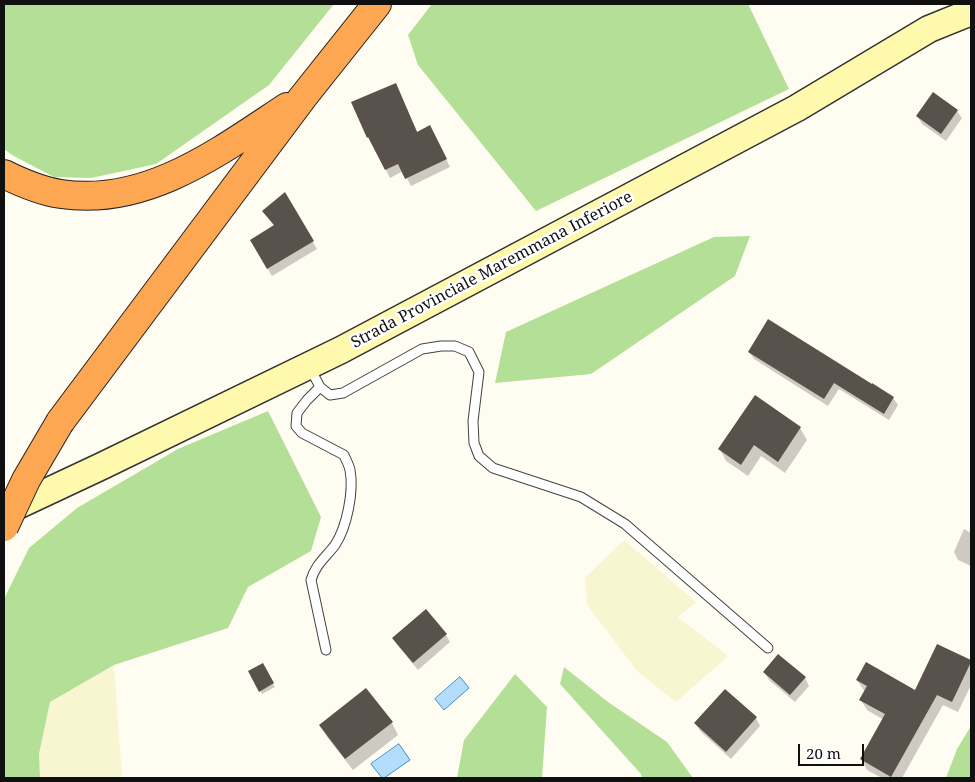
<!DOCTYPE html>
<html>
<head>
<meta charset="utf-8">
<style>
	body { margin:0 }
	#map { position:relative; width:975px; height:782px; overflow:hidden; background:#fffdf2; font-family:"Noto Serif",serif }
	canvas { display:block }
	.frame { position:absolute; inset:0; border:5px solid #101010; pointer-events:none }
	.scale { position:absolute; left:798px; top:744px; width:66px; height:22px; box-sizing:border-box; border:2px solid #101010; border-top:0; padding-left:6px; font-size:15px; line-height:18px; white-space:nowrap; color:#101010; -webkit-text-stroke:4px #fff; paint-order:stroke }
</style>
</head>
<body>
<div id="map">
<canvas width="975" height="782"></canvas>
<div class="frame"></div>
<div class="scale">20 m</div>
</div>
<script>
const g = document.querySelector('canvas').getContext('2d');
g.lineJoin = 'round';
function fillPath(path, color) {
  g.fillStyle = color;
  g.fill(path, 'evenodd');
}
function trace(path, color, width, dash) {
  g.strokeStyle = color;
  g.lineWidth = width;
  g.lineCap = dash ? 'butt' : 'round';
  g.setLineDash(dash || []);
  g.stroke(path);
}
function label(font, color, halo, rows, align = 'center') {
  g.font = font + ' "Noto Serif",serif';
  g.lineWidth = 5;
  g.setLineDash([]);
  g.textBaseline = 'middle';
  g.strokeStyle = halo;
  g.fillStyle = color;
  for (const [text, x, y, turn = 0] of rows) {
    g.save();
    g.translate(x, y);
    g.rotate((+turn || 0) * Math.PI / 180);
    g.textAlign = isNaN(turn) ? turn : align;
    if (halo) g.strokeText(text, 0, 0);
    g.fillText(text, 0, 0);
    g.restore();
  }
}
fillPath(new Path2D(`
	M624,540L696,602L678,617L728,656L676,702L638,672L587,605L585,578Z
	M114,665L122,778H40L39,754L50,702Z`), '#f7f6d0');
fillPath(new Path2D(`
	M4,4H334L269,85L156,164L91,178L54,177L12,155L4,149Z
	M432,4H748L789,89L536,211L418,65L408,35Z
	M750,236L735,276L591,374L495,383L506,332L714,237Z
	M268,411L321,517L311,551L248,587L228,628L114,665L50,702L39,754L40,778H4V599L29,548L77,508L178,449Z
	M564,667L608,702L667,742L693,778H642L641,774L560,684Z
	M515,674L547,707L542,778H457L464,740Z
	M971,726V778H946L957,749Z`), '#b4df96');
const water = new Path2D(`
	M460,677L469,688L444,710L435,699Z
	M399,744L410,760L384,778H382L371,764Z`);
fillPath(water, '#b3ddfa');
trace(water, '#3590d6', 1);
fillPath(new Path2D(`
	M396,85L418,133L434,135L450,167L411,186L403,171L390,178L373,145H372L368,137L353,103Z
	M957,111L962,118L946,141L922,124L917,116Z
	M284,194L317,249L272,276L251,240L274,226L263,211Z
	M749,352L893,398L898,405L889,420L839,389L828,406L754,359Z
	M755,397L800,428L807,440L785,473L761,456L748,476L726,461L720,449Z
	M964,529L971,533V566L958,560L954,552Z
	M446,635L450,642L418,670L398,646L393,639Z
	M938,645L971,661V685L958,712L943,705L902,778H882L867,770L861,759L884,720L867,710L861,700L865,692L857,680L916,692Z
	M263,665L275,687L262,694L250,672Z
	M764,672L805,678L809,686L795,702L769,680Z
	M756,718L760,726L731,759L700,731L696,723Z
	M392,723L398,735L353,770L327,737L320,725Z`), '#0003');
fillPath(new Path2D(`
	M396,83L417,132L430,125L447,159L405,179L398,164L385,170L368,137L367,138L351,102Z
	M933,92L958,110L941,134L916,116Z
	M285,192L314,241L267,269L250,240L274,225L262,211Z
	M768,319L872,384V383L894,397L884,414L834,383L824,399L748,352Z
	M755,395L801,427L778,462L754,445L741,465L718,449Z
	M426,609L447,634L413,663L392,638Z
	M937,644L971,660V662L952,702L937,695L891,777L860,759L885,714L859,700L867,686L856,680L866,662L915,690Z
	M778,654L806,677L790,695L763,672Z
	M263,663L274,683L259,692L248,671Z
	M366,688L393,722L345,759L319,725Z
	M725,689L757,717L726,752L694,723Z`), '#59514b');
const service = new Path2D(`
	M310,368L320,387L307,400L297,413L296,426L302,433L344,455C346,460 349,465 350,470C354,491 347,527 335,545C326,557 315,565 311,580L326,650
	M320,387L330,395L343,393L422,349L441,346H455L469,352L479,372L473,421L474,443L479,456L493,468L581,497L625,524L768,648`);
const secondary = new Path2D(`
	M4,512L102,466L341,350L797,108L929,29L971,12`);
const motorway = new Path2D(`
	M4,174C22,183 41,191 61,194C147,207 220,151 287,107
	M60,422L303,97L377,4`);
trace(service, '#434343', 11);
trace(secondary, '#323232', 29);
trace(motorway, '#212121', 30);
trace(service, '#fff', 9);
trace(secondary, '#fff9ad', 26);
trace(motorway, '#fda752', 28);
const motorwayBridge = new Path2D(`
	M4,527L26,480L60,422`);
trace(motorwayBridge, '#212121', 30, []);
trace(motorwayBridge, '#fda752', 28);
label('16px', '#101010', '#fff', [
	["Strada Provinciale Maremmana Inferiore",492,270,-28]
]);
</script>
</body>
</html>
